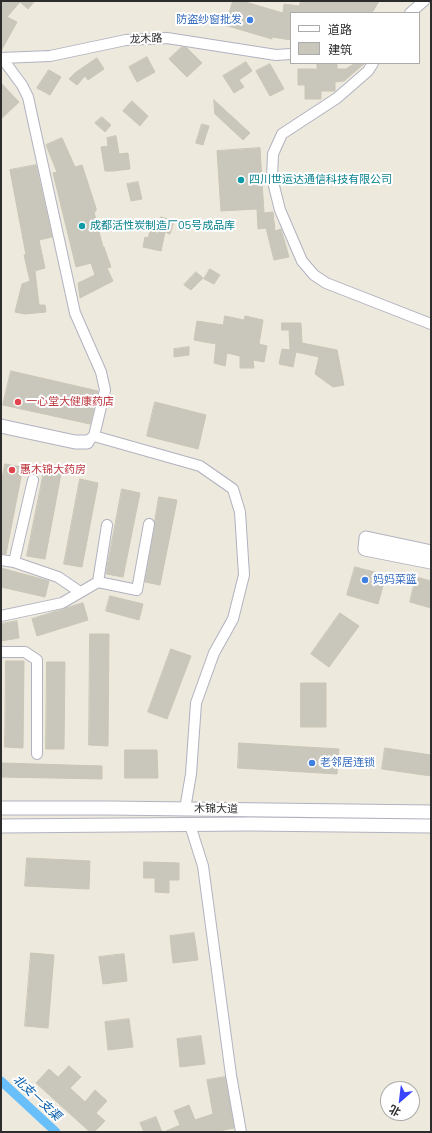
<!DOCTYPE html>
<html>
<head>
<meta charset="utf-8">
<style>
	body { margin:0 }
	#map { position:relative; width:432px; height:1133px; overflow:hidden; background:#eee9dd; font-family:Mulish,"Noto Sans SC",sans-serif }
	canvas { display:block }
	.frame { position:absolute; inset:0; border:2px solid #2c2c2c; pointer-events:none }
	.legend { position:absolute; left:290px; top:12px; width:130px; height:52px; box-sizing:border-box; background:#fff; border:1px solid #ababab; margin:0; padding:5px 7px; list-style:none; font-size:12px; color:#2c2c2c }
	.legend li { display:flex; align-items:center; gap:8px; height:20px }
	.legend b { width:20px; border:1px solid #ababab }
	.north { position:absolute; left:380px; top:1081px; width:40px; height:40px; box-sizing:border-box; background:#fff; border:1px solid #ababab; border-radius:50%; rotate:208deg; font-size:11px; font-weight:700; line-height:16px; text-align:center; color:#2c2c2c }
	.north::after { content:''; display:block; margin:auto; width:14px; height:18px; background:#3944ff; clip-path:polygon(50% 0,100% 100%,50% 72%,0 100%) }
</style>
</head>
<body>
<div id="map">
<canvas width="432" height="1133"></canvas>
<div class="frame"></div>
<ul class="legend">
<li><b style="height:5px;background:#fff"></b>道路</li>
<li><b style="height:11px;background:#c9c7bb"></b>建筑</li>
</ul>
<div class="north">北</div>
</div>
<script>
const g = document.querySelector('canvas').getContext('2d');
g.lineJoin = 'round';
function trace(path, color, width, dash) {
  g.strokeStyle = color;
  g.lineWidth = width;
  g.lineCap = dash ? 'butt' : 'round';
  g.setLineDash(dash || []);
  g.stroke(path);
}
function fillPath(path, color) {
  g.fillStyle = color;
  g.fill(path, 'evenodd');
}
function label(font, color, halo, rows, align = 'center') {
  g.font = font + ' Mulish,"Noto Sans SC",sans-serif';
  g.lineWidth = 4;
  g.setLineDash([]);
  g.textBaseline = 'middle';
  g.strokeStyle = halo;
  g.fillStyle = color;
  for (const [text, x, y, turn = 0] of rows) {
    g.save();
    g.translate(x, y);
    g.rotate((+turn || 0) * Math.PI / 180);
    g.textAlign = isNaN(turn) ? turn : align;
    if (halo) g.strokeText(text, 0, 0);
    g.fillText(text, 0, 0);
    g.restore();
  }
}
trace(new Path2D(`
	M1,1081L56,1132`), '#68bff9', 9);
const building = new Path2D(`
	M1,1H35L28,9L20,2L7,17L17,22L1,51Z
	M233,1H242L283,13L284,4L299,6L301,1H379L372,13H291V40L272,37V39L221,24L223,14L228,16Z
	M182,47L187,48L202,63L187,77L169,59Z
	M147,57L155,72L137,82L129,67Z
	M97,58L104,69L88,80L85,76L77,85L69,79L75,73Z
	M246,62L252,71L239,80L244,87L234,93L223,76Z
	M317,63H337V69H346L355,63H365L344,81L335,82V91H321V99H305V85H298V69H317Z
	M270,64L284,89L270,96L256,71Z
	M49,70L61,77L50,95L37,88Z
	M1,83L19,102L1,119Z
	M214,100L250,133L243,140L215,114Z
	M132,101L148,116L140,126L123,111Z
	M102,117L111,125L105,132L95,123Z
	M202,124L209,126L203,145L196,143Z
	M116,136L119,154L128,153L130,169L113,171H105L101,147L108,146L107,138Z
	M62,138L75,167L82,165L96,208V211L94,212L103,247H104L111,267L107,268L113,281L80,298L78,283L95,275L91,263L76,267L53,173L57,172L46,145Z
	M260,148L264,213L273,212L275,231L281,229L289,257L274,260L266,228L258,229L257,209L221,211L217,151Z
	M36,165L52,237L39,240L45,268L35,271L39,305H45L46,312L25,314L15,312L22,284L30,281L24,255H26L10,170Z
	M138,182L142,199L131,201L127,184Z
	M161,217L174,221L170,234L165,232L161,251L143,247L145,237L148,238L153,223L158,225Z
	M210,269L220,275L214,284L204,279Z
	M196,272L203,278L191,290L184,285Z
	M225,316L244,320L245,316L263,320L259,344L267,346L264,362L253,360L254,368H240V356L227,353L225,366L214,363L216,344L194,340L197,321L223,325Z
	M282,323H301L302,343L337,350L344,385L333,387L315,374L319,357L296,352L293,367L279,364L282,349L290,350L289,330H282Z
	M189,347V355L174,357V349Z
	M11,371L98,391L90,424L3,405Z
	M155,402L206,415L198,449L147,436Z
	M5,464L23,467L6,554H1V485Z
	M44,471L61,474L45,559L27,556Z
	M80,479L98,483L82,567L64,564Z
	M122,489L140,493L123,577L106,574Z
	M159,497L177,500L160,585L145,582Z
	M355,567L386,575L378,604L347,595Z
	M1,568L49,581L45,597L1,587Z
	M416,577L431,581V608L410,602Z
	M110,596L143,604L139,620L106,611Z
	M83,603L88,620L37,636L32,619Z
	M340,613L359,626L329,667L311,654Z
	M17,621L19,638L1,641V624Z
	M90,634H109L108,746L89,745Z
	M171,649L191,656L167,719L148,712Z
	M6,661H24L23,748L5,747Z
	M47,662H65L64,749H46Z
	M301,683H326V727H301Z
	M239,743L339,749L337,774L238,768Z
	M385,748L431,755V776L382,769Z
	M125,750H157L158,778H125Z
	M1,763L102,766V779L1,777Z
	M27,858L90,861L89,889L25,886Z
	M144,862L179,863V880H169V893L155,892V878H144Z
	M194,933L198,960L173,963L170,936Z
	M31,953L54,955L48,1028L25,1026Z
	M124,954L127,981L103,984L99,957Z
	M129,1019L133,1047L108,1050L105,1022Z
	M201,1036L205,1064L180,1067L177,1039Z
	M69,1066L81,1077L70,1088L85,1102L95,1090L107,1101L96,1113L105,1121L94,1132H90L36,1083L49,1069L58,1077Z
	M225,1077L234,1128L214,1132H164L180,1125L174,1111L189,1105L195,1120L213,1114L207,1080Z
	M156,1117L162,1132H144L140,1123Z`);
fillPath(building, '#c9c7bb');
trace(building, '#cac6b6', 1);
const minor = new Path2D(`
	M410,13L424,1
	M1,58L50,56L126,40L167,38L276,55L291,54
	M2,58L22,85L28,97L75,313L101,372L105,390L94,436L89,440
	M373,63L368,71L337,98L282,134L273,154L272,178L280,210L302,261L314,275L326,283L431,324
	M94,436L200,466L233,489L240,512L244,575L233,619L214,653L196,703L191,774L185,809
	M1,560L14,562L58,577L80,592
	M14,562L33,480
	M98,582L107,525
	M1,616L62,603L98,582L137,590L149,524
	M1,652H25L37,660V754
	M190,825L203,866L231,1075L241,1132`);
const tertiary = new Path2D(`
	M1,426L75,442H87
	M431,552L366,538L365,549L431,562
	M1,808H109L431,812
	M1,826L250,824L431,826`);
trace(minor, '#b1b2c0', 12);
trace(tertiary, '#b1b2c0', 15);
trace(minor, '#fff', 10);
trace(tertiary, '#fff', 13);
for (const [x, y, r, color] of [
	[250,20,4,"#3f7fe0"],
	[241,180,4,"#0f9aa8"],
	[82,226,4,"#0f9aa8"],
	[18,402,4,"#e0444e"],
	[12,470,4,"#e0444e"],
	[365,580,4,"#3f7fe0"],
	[312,763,4,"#3f7fe0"]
]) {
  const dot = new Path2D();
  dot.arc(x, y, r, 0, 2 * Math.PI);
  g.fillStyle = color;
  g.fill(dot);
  trace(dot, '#fff', 1.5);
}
label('11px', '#366cbe', '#fff', [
	["防盗纱窗批发",242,20,"right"],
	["妈妈菜篮",373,580],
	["老邻居连锁",320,763]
], 'left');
label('11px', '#2c2c2c', '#fff', [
	["龙木路",146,39,-2],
	["木锦大道",216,809,1]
]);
label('11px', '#0d838f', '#fff', [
	["四川世运达通信科技有限公司",249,180],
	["成都活性炭制造厂05号成品库",90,226]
], 'left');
label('11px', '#be3a42', '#fff', [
	["一心堂大健康药店",26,402],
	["惠木锦大药房",20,470]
], 'left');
label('italic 12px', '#025aa9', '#fff', [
	["北支一支渠",37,1098,43]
]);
</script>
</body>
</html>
